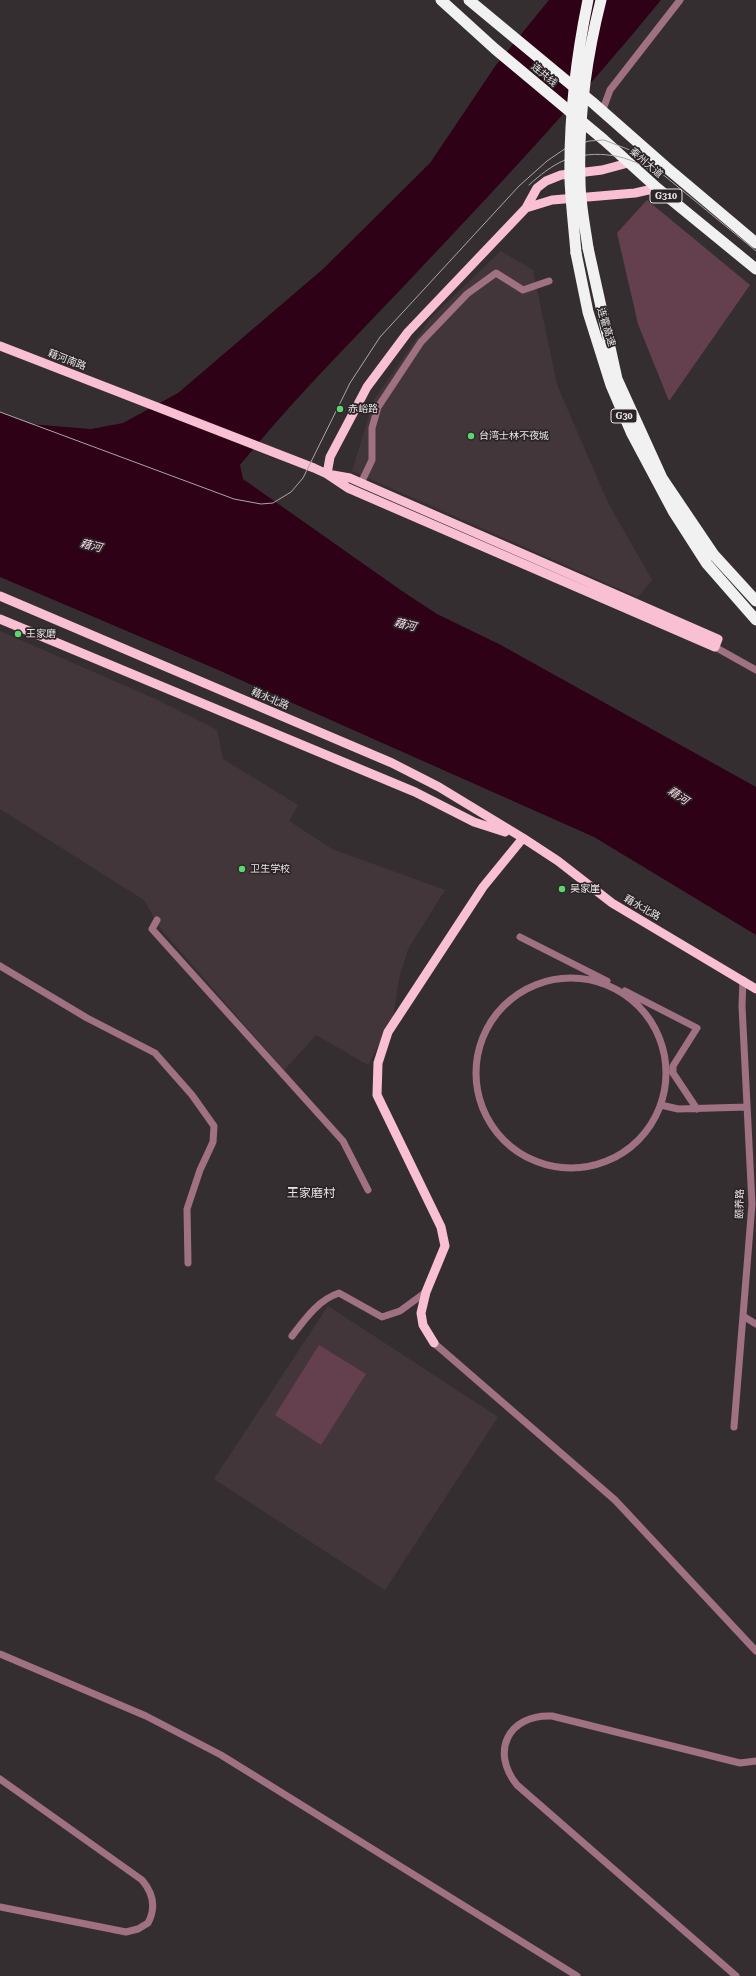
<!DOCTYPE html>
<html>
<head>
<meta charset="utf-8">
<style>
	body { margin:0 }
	canvas { display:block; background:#352e31 }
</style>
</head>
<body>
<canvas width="756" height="1976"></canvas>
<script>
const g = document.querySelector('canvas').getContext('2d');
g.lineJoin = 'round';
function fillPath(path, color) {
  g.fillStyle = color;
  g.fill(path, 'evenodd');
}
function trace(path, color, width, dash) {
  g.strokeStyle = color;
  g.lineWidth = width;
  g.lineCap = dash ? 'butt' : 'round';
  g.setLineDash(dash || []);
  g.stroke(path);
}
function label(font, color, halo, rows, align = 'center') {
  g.font = font + ' "Roboto Serif","Noto Sans SC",serif';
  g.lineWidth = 3.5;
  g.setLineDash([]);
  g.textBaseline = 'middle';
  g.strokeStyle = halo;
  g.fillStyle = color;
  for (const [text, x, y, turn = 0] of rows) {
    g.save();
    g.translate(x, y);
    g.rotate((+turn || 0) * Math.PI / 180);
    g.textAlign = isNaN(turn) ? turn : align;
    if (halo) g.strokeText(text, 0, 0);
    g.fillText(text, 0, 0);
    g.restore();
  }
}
fillPath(new Path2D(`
	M501,251L533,270L557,385L608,503L652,580L638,597L352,471L374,400L431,318Z
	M0,631L153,698L217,730L223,759L298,805L289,821L332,849L445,890L408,949L399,978L393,1018L368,1065L316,1035L284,1070L160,928L144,900L0,809Z
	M328,1306L498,1417L385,1590L214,1479Z`), '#43363a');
fillPath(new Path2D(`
	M647,200L750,285L669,401L638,324L617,233Z
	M319,1345L366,1374L321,1445L275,1415Z`), '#643f4d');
fillPath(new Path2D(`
	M549,0H661C580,99 492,193 404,286C348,345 291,402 240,465L243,479L402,591L437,614L499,644L756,787V935L594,837L216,669L0,577V412L30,424L91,429L123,423L178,393L323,269L430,163L496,65Z`), '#2e0116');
trace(new Path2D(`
	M602,112L610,90L680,0
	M361,483L372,460V428L378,407L421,342L467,294L496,273L523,290L549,281
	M715,647L756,670
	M157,920L152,929L343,1141L368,1190
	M520,937L607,981
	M0,966L87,1018L155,1053L192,1095L214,1126L213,1142L200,1170L187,1209L188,1263
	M476 1073a95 95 0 1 1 190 0a95 95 0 1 1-190 0Z
	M625,991L697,1028L673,1066V1073L697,1109
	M661,1105L678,1109L747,1107
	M743,1316L756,1324
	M292,1336C305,1319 318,1300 339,1293L382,1317L400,1311L426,1292
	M434,1343L615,1500L756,1651
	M734,1427L752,1204L742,1006L743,980
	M0,1654L146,1716L221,1755L577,1976
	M0,1779L142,1880C153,1893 156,1908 148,1923L138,1929L126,1932L0,1907
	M736,1976L517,1785C490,1752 508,1714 552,1716L740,1763L756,1761`), '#a07182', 7);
trace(new Path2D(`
	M526,208L552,200L635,193L657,188
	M0,346L314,468L327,474L348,488L715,647L718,639L350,478L327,474
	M327,474L330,457L367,387L408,332L526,208L537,188L546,181L561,175L602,170L628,163
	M0,596L392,763L439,787L523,838L558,861L612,903L756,989
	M0,619L415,792L474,822L505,832
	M434,1343L423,1325L421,1313L426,1292L445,1246L441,1227L377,1095L378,1063L388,1032L483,887L523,838`), '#f9bfd2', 9);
trace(new Path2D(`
	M441,0L495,49L604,140L657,188L756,269
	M469,0L592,102L667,168L756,243
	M588,248L617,379L662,478L714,555L756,601
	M576,253L588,312L611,385L632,434L673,511L707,564L756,620`), '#f1f1f1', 11);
trace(new Path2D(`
	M529,185C540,175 551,166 565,160C595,149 631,154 656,175
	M0,412L234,499L261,504L273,503L291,492L303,478L350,383L380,337L519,186L547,161L566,148L589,141L604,140L630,150L655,168L756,251`), '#aaa5a7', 1);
trace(new Path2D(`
	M588,248C585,226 580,203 580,181C578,120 586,59 601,0
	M576,253C574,228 571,204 570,179C569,120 576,58 588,0`), '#f1f1f1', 11);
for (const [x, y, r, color] of [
	[340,409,4,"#5bd56e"],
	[471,436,4,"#5bd56e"],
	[18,634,4,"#5bd56e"],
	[242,869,4,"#5bd56e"],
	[562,889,4,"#5bd56e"]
]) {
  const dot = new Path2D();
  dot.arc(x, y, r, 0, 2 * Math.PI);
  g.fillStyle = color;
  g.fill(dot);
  trace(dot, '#2b2527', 1.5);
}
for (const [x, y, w] of [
	[666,196,32],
	[624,416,26]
]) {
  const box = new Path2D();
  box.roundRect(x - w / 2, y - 7, w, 14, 3);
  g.fillStyle = '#2b2527';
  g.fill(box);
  trace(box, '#e9e4e6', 1);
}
label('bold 9px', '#e9e4e6', null, [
	["G310",666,196],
	["G30",624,416]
]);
label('10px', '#e9e4e6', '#2b2527', [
	["连共线",544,75,40],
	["秦州大道",646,163,41],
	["连霍高速",606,327,73],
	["藉河南路",67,360,21],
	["藉水北路",270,699,23],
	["藉水北路",642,908,30],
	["颐养路",740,1204,-89]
]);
label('10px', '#e9e4e6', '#2b2527', [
	["赤峪路",348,409],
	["台湾士林不夜城",479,436],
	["王家磨",26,634],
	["卫生学校",250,869],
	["吴家崖",570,889]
], 'left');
label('italic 11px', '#fdd9e4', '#2b2527', [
	["藉河",91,546,14],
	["藉河",405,625,14],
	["藉河",678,796,34]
]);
label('12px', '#e9e4e6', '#2b2527', [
	["王家磨村",311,1193]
]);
</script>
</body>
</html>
